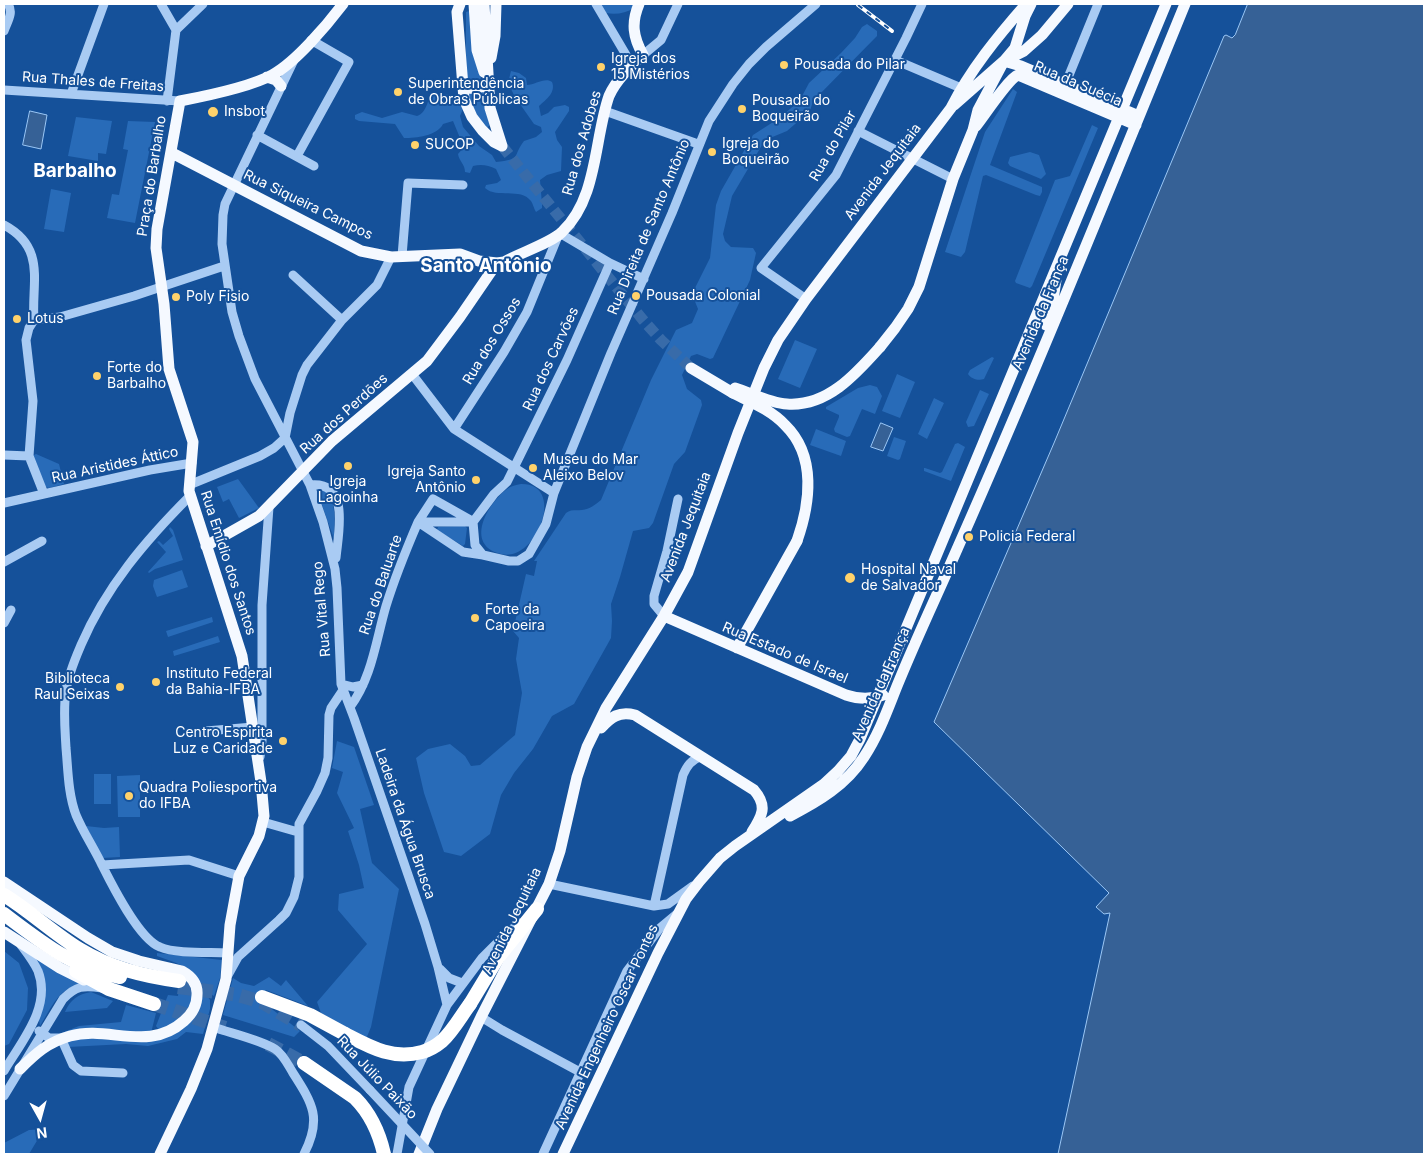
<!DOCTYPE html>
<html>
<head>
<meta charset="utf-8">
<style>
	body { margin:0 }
	#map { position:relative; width:1428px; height:1158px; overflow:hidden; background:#15519a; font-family:Inter,sans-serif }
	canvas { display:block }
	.frame { position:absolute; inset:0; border:5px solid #fff; pointer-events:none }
	.north { position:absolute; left:15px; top:1093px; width:50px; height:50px; -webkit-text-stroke:4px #15519a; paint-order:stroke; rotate:173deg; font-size:14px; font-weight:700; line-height:20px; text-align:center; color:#fff }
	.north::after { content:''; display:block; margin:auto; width:18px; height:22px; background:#fff; clip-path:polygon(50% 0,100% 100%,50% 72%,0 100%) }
</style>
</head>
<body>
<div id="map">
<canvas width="1428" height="1158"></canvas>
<div class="frame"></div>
<div class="north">N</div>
</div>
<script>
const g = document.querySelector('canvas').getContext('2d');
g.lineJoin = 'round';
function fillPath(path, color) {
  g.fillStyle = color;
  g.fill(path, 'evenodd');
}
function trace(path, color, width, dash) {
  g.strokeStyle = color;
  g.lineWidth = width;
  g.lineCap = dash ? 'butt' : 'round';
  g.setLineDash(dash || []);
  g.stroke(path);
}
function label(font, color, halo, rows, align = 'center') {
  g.font = font + ' Inter,sans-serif';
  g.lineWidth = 4;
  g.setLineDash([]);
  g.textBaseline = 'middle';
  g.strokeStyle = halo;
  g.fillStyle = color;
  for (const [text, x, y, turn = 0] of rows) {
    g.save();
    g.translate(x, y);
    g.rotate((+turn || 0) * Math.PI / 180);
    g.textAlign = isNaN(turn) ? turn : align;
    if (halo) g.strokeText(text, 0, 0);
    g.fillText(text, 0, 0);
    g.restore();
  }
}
fillPath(new Path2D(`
	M598,4H635L634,8C626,13 616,15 606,13Z
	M469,11L473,49L481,78L478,82L471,84L466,81V12Z
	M867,24L877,31V36L813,101L810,111L787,131L765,140L732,196L723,234L725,241L731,247L753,248L756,253L750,280L713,358L710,359L697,354L691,356L682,375L687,389L701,400L702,405L685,452L674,464L653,523L649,528L633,531L620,577L611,604L612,621L611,638L574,704L552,716L533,749L514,773L501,795L490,834L461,856L444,852L424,793L416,758L428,749L450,744L465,756L471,766L480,765L515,735L522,693L516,659L519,638L513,631L526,574L534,576L537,561H534L566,513C571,509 576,511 582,510C590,509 595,505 601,500L651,380L676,330L692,323L698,309L692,294L710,258L716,205L721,191L753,135L781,117L800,100L809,83L841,53L855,38L862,27Z
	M511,71L519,73L526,78L527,85C535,85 545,77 552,82C556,92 547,99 539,106L541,116L548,113L554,107L565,105L569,107V111L555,132L557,140L562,147L561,171L547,175L540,180L542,204V208L536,212C534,209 533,204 531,201C520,187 497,199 485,188L486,185L497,183L501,180L496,169C488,165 481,164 473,166L470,173L465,172C465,164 459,161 458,154L465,146V141L460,138L453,121L443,124C437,136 416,138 404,138L395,124L359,121L355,119V115L362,112L382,118L402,112L417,116C428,112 426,100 433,94H445L460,98L463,109L460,116L463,127L479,146L492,155L496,162C522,159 512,157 524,141L536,137L542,132L541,127L534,124L515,97L511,89L509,79Z
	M1013,89L1017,92L990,165L1042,187V192L1040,196L1036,195L986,175L983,176L965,252L961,257L945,252L985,132Z
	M486,90L490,125L487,128C477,118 472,106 467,92Z
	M76,117L112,121L106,154L98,153V161L68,156Z
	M128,121L155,122L135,223L107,218L112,194L119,195L128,150L123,149Z
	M1092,125L1098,128L1032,286L1030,288L1016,283L1015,281L1055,180L1070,176Z
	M1030,152L1039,155L1046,174L1041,179L1010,166L1008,163L1010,157Z
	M51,189L71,193L64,232L44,229Z
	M795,340L817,349L800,388L778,379Z
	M992,357L994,358L984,379C979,381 971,379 968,374L970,370Z
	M897,374L915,382L900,418L882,411Z
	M870,385L877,387L882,396L875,414L862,409L850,436L847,437L835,432L834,429L839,417V415L826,409V407L858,388Z
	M980,390L989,394L974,426L968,427L966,422Z
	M934,398L944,403L927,439L918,434Z
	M816,429L846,441L841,456L810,445Z
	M894,437L906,441L900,459L898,460L887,456Z
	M958,443L965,447L951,481L924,471V468H925L940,473L942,472L955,444Z
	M36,454L59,464L64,484L49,488L45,487L32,456Z
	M238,479L259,508L239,518L229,499L223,502L217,487Z
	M521,484C567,483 537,563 501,554C464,545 487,504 507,489C511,486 516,485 521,484Z
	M316,488C339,491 334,521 334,539Z
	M465,526L467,528L465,544L463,546L437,530L438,527Z
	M170,527L173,530L183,560L155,569L149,573L148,572L166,552L157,542L159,541L163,545L173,536L169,529Z
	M182,570L188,587L157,597L153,586L154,580Z
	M212,617L213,622L168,637L166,631Z
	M218,636L220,642L174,656L173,651Z
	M337,741L354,747L374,805L360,809L372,863L399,889L371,1027L366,1039L321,1013L317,1002L367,944L338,910L339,894L364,888L359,865L348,831L354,828L337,793L343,772L332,768Z
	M94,774H111V804H94Z
	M140,775V817H118L117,776Z
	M86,826L104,828L119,827L120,857L102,858Z
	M4,951L19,963L28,988L27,1010L9,1044L4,1046Z
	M157,953L222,960L220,978L214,996L202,988C197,967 175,963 157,956Z
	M33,955L80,984C57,990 52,1007 40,1026L39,1020L45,995Z
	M180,974L188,979C190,983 193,989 194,994C194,1015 174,1023 159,1030L156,1026L168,995L178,996Z
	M269,977L281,986L286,980L308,1006L266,990L259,999L300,1031L294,1037L223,1015L233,978L241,983L254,986Z
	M91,992L113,1001L107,1008L65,1012C70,1000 78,994 91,992Z
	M202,993H205L210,1000V1009L203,1034L186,1032L177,1039L148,1046L126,1044L68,1047L67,1040L78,1038L142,1041L188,1023Z
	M126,1005L156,1013L151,1033L59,1034L79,1026L121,1022Z
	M44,1129L29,1154H4V1143L29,1130Z`), '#286bb8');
const water = new Path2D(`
	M1248,4H1424V1154H1058L1110,913L1104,914L1096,907L1109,893L934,722L1054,443L1224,36L1226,35L1232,38L1235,35Z
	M30,111L47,115L41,149L23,145Z
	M881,423L893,428L883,451L871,447Z`);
fillPath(water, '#366196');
trace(water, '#9bc7f5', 1);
trace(new Path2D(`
	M502,146L643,320L661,340L691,368`), '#386ba9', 11, [11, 5.5]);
trace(new Path2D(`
	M178,987L238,995L262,1002L301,1025
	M154,1004L225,1028
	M268,1044L304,1063`), '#386ba9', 14, [14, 7]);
trace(new Path2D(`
	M161,4L176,30
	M596,4L632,65
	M176,30L203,4
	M4,31C7,22 14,13 8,4
	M643,55L661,40L678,4
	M294,60L225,204L223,215L222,244L232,312L239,336L255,379L310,485L323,522L335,569L337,588L341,684L354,718L425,924L438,967L447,1005
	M895,60L961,88
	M1065,85L1098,4
	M4,90L180,101
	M71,94L104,4
	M167,101L176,30
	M605,111L698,144
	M858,131L953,179
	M257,135L314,166
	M297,156L349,62L311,40
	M4,225C47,248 31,283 34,320
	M561,234L610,263L644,279
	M402,256L408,183L463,185
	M610,263L567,360L507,482L494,494L473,522L475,545L483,555L509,561H518L529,554L546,524L554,493L611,353L672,213L709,121L733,84L749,64L766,47L816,4
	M293,275L342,320
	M806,299L761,268L836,175L906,38L922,4
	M34,320L60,317L134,296L224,266
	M34,320L29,328L26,340L33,401L29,456L44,494
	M412,374L454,429L554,493
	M454,429L504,352L527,312L558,236
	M4,455L29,456
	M189,485L260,456L274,448L285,438L290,413L302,375L307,365L342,320L377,285L391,257
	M310,485C351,481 338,534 336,558
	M190,496C145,541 106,587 81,645C75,659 68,675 66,691C63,710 65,729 66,748C68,769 68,794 76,815C83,832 94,848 102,865C112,885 139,939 160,947C176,954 209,952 227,953
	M4,503L150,470L192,463
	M472,521L433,499L418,522L463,552L483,555
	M4,562L42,541
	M664,616L654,604V596L667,551L678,499
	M4,623L11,610
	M341,684L353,687L363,685
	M350,707C372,678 376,640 386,606C395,577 406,550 418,522H473
	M206,731L253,727
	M260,757L262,741V605L269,507
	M263,822L298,832
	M102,865L189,860L239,876
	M549,884L654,906L668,904L693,886
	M654,906L683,775C687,766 691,760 700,757
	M440,969L449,978L462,983
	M228,975L238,957L279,920L286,913L294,897L299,877V824L317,791L325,773L328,758L329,715L331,708L343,690
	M481,1017L502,1030L580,1072
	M301,1025L328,1046L370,1090
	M213,1027C230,1033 261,1040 275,1049C283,1054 288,1065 293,1073C313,1104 322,1119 304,1154
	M39,1031L49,1038H61L73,1065L81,1071L123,1073
	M4,1071C21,1042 52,1007 38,971C34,962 27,953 21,945
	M4,1096L63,999C76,986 83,985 102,988
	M397,1154L409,1087L447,1005L482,958L501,939L519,923
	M543,1154L627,971L660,928L678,913`), '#a9cbf3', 9);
trace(new Path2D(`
	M460,4L457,12L464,99L472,117L482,130L494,142L502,146
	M474,4L477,50L484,72
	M484,4L490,108L502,146
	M491,58L495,36L496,4
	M1004,61L1021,66L1139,116
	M267,77L276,80L281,86
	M462,83C471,92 480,89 489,83
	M954,105L1004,61L1024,51L1042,35L1068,4
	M976,126C984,116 1009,78 1018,75L1136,125
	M172,153L361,251L391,257L460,254L479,261L497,263L504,262C520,253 551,243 562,232C598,198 594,139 609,96C616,80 630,67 643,55C633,37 631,23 639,4
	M1046,325L1053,300L1056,280
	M880,347L895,328L908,309L919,287L953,179L973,130L978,110L1004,61L1015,48L1025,16L1031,4
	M691,368L733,393
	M206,546L259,516L332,441L427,361L460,317L497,263
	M664,616L846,695C858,699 870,700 883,695
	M737,648L797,541
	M601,728C611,717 619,711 635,715L754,790C768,806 762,816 752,832
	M790,816C819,801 846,785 864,757C879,734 887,711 897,686C916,639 938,593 958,547C1037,368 1111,185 1185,4
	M4,882L88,938L112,952L139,961L182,971C191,976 198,983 197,995C197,1005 192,1014 184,1021C148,1053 109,1025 70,1036C48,1042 35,1054 20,1069
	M4,932L60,968L84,980
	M160,1154L191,1089L207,1049L226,979L230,925L239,876L259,836L264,816L261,782L242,656L189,491L193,442L169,369L164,304L156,248L157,229L180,101C206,96 250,87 272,75C295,63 327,25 343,4
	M419,1154L437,1109L481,1017L549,884L560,851L577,777L587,747L606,708L664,616L688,572L738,433L764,368L778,340L806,299L951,108C970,70 998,36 1026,4
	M563,1154L658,953L686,899L699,882L720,858L735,846L824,784L838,771L851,756L860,739L1166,4`), '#f5f9ff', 11);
trace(new Path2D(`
	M4,895C30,911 53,933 79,949C110,968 143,976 179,981
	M4,914C41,942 73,968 120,977
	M76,971L109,989L154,1004
	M262,997L310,1015L345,1034
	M470,1004L499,956L537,909
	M304,1063L355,1098C371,1114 379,1132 384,1154`), '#fff', 14);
const rail = new Path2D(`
	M858,5L892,31`);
trace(rail, '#fff', 4);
trace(rail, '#15519a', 2, [5.5]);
trace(new Path2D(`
	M370,1090L430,1154`), '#a9cbf3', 9);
trace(new Path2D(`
	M735,388C751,393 770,403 787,404C827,407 856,374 880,347
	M733,393C751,402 771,410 785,425C817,456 810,504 797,541`), '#f5f9ff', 11);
trace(new Path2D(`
	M345,1034C370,1047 392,1060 422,1052C429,1050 436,1046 442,1041C453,1031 461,1016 470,1004`), '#fff', 14);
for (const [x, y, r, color] of [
	[784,65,5,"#ffd26b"],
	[601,67,5,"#ffd26b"],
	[398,92,5,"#ffd26b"],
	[742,109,5,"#ffd26b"],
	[213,112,6,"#ffd26b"],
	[415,145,5,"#ffd26b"],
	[712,152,5,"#ffd26b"],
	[636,296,5,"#ffd26b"],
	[176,297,5,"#ffd26b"],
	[17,319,5,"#ffd26b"],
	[97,376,5,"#ffd26b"],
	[348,466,5,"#ffd26b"],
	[533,468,5,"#ffd26b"],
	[476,480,5,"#ffd26b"],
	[969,537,5,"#ffd26b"],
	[850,578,6,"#ffd26b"],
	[475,618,5,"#ffd26b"],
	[156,682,5,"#ffd26b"],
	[120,687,5,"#ffd26b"],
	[283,741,5,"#ffd26b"],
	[129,796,5,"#ffd26b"]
]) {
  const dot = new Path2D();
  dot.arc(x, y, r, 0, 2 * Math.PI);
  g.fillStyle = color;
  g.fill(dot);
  trace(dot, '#15519a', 2);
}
label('14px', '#fff', '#15519a', [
	["Igreja dos",611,59],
	["15 Mistérios",611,75],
	["Pousada do Pilar",794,65],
	["Superintendência",408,84],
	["de Obras Públicas",408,100],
	["Pousada do",752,101],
	["Boqueirão",752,117],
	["Insbot",224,112],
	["Igreja do",722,144],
	["Boqueirão",722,160],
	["SUCOP",425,145],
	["Pousada Colonial",646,296],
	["Poly Fisio",186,297],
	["Lotus",27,319],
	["Forte do",107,368],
	["Barbalho",107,384],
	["Museu do Mar",543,460],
	["Aleixo Belov",543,476],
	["Igreja Santo",466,472,"right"],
	["Antônio",466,488,"right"],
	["Igreja",348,482,"center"],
	["Lagoinha",348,498,"center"],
	["Policia Federal",979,537],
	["Hospital Naval",861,570],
	["de Salvador",861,586],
	["Forte da",485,610],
	["Capoeira",485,626],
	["Instituto Federal",166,674],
	["da Bahia-IFBA",166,690],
	["Biblioteca",110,679,"right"],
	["Raul Seixas",110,695,"right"],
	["Centro Espirita",273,733,"right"],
	["Luz e Caridade",273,749,"right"],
	["Quadra Poliesportiva",139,788],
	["do IFBA",139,804]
], 'left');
label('14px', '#fff', '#15519a', [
	["Rua Thales de Freitas",93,82,4],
	["Rua da Suécia",1078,84,23],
	["Rua dos Adobes",582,143,-74],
	["Rua do Pilar",833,146,-60],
	["Avenida Jequitaia",883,172,-53],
	["Praça do Barbalho",152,176,-81],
	["Rua Siqueira Campos",308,205,26],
	["Rua Direita de Santo Antônio",649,227,-67],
	["Avenida da França",1041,313,-67],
	["Rua dos Ossos",492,341,-59],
	["Rua dos Carvões",551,359,-65],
	["Rua dos Perdões",344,414,-42],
	["Rua Aristides Áttico",115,465,-12],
	["Avenida Jequitaia",686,527,-69],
	["Rua Emídio dos Santos",228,563,72],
	["Rua do Baluarte",381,585,-71],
	["Rua Vital Rego",322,609,-95],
	["Rua Estado de Israel",785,653,23],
	["Avenida da França",881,684,-66],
	["Ladeira da Água Brusca",405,824,71],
	["Avenida Jequitaia",512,921,-64],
	["Avenida Engenheiro Oscar Pontes",607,1027,-65],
	["Rua Júlio Paixão",377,1078,46]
]);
label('bold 19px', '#fff', '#15519a', [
	["Barbalho",75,171],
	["Santo Antônio",486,266]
]);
</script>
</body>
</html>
